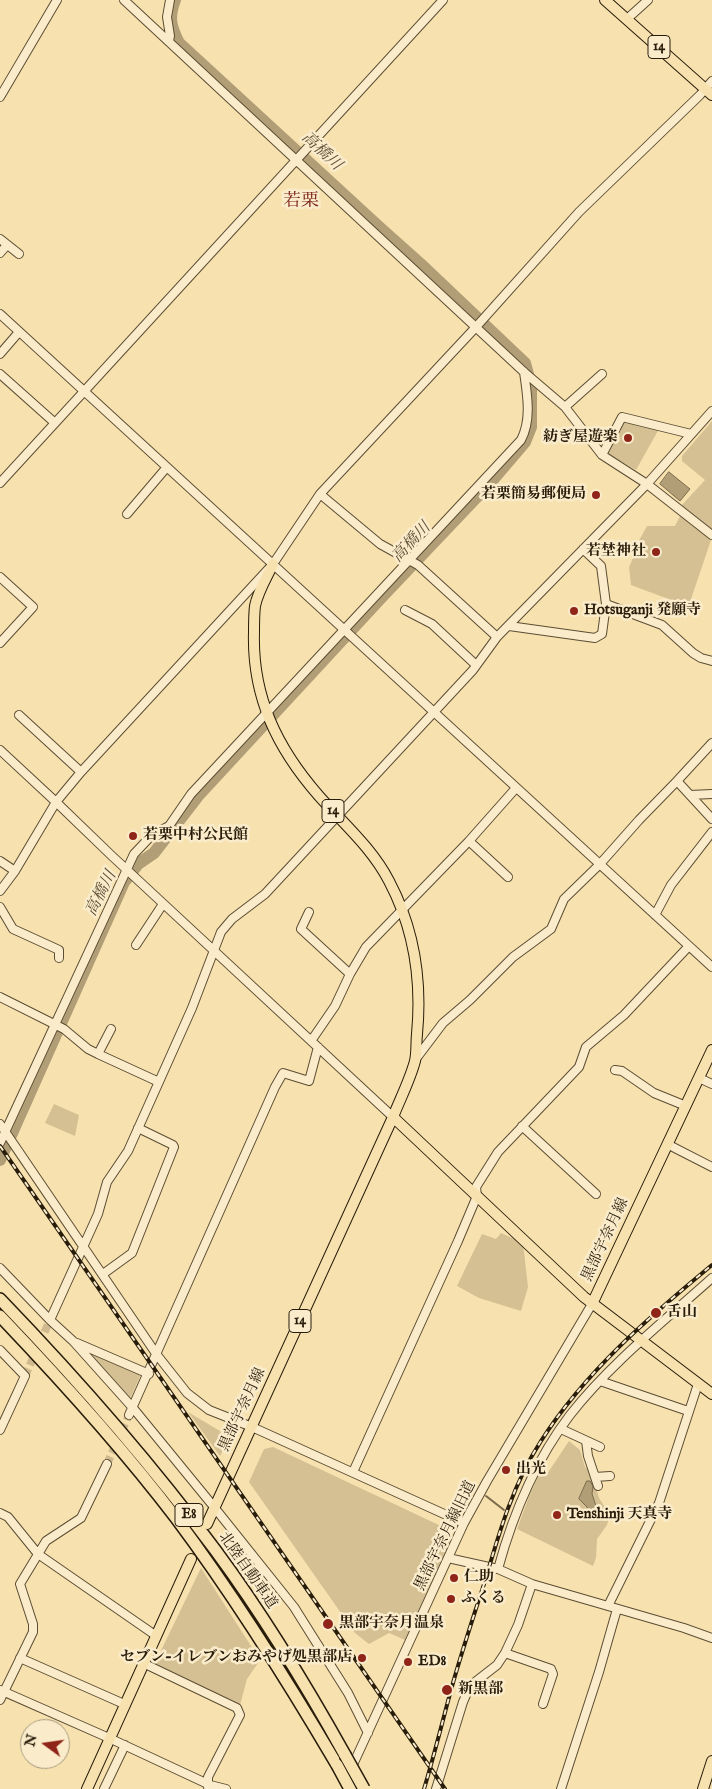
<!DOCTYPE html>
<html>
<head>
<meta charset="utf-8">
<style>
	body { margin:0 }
	#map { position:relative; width:712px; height:1789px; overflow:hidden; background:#f7e1af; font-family:"IM FELL English",serif }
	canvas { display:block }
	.north { position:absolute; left:20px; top:1719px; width:50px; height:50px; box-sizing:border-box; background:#faeccb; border:1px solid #a6997e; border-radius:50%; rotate:284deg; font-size:14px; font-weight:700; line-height:20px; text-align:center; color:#281c0a }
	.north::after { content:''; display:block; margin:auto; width:18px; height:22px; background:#8f2418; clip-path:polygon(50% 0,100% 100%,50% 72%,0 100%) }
</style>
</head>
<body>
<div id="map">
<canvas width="712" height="1789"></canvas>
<div class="north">N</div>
</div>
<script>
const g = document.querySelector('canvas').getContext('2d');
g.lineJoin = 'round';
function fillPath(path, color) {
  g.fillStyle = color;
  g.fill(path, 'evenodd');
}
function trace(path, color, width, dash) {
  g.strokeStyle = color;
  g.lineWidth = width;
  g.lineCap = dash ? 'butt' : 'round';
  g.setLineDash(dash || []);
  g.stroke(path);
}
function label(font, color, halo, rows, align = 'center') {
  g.font = font + ' "IM FELL English","Noto Serif JP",serif';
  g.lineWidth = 5;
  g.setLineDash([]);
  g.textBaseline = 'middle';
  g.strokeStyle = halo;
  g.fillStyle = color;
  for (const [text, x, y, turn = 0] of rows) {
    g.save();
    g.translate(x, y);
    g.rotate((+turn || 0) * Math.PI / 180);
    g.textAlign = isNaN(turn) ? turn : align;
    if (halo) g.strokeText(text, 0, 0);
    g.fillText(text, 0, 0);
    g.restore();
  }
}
fillPath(new Path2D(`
	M623,420L659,429L636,470L607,453Z
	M712,421V530L681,506L705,480L682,461V456Z
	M680,516L711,540L689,605C669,600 650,592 631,585L629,567L633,558L632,553L647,526H675Z
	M54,1104L79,1115L75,1136L45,1123Z
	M501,1233L523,1243L528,1287L521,1311L479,1298L457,1286L482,1234L496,1239Z
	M87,1352L141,1374L130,1399Z
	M188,1412L220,1431L225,1446L220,1456Z
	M569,1441L580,1450L585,1467L590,1471L594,1481L599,1498L608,1512L609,1518L607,1525L597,1539L596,1558L593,1566L517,1529L530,1494L541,1470L547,1474Z
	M273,1447L441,1526L451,1542L405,1640L389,1633L369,1644L355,1633L249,1482L264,1449Z
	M201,1568L260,1660L247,1679L240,1705L154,1665Z`), '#d4c093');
const water = new Path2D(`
	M669,472L690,489L680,501L660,484Z
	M587,1481H590L593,1486L592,1494L596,1506L592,1518H590L587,1507L579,1499Z`);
fillPath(water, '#b19e77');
trace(water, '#7a6a4b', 1);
trace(new Path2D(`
	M486,1496L504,1510`), '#7a6a4b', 2);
trace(new Path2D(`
	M0,1160L124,882L138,864L154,853L198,796L381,598L490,483L525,442L531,427V385L525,363L425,268L378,226L179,43C171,27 168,18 175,0`), '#b19e77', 12);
trace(new Path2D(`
	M25,1376L50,1320
	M107,1464L129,1415`), '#ceba8e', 8, [8, 4]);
const minor = new Path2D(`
	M124,0L524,372L565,407L602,455L647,484L712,535
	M627,19L648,0
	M169,40L170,36L167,17L170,0
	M0,97L57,0
	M0,239L19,254
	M0,253L7,245
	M0,314L712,967
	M0,354L19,332
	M0,374L55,423
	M565,407L602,374
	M602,455L622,417L691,434
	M0,483L443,0
	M320,494L380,544L418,565L497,637
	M127,514L167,467
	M583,549L601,566L606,604L662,625L693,653L701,658L712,661
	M0,577L33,607L0,643
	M405,610L432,624L476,665
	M509,626L595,638L602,634L606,604
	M19,715L81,772
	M0,750L56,802L112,856L393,1117
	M677,781L712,819
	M690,795L712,794
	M0,861L15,871
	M508,877L469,841L516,788
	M0,891L15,871L56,802L81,772L273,564L320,494L476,327L579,212L700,95L712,81
	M0,907L13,929L59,950V958
	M309,912L301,929L350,974
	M655,915L671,885L712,832
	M136,945L163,904
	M0,997L64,1029L88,1049L98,1054
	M111,1029L98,1054L159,1082
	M311,1041L335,1006L350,974L366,947L469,841
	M415,1060L443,1023L470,1000L513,957L551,929L564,899L600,864L639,820L677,781L712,743
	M615,1070L622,1071L654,1093L686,1106
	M699,1078L712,1084
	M0,1124L157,1355L187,1393L209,1410L252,1427L464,1523
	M522,1126L596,1194
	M0,1143L134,854L152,835L169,826L191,794L521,440C532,419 527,394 524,372
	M667,1144L712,1167
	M0,1268L50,1320L73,1341L133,1408L214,1507L294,1607L348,1693L368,1733
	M103,1274L132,1253L174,1147L173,1145L138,1128
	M50,1320L98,1214L107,1182L128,1151L192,1008L221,932L232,919L265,894L473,670L497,637L647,484L712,411
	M77,1343L149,1374
	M0,1350L25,1376L0,1430
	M600,1381L688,1411
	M129,1415L275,1087L283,1073L309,1081L318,1047
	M561,1429L600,1447
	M586,1441L588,1456L598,1486
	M353,1472L458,1241L477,1196L476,1187L498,1152L579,1067L586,1047L624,1015L689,946
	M595,1477L610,1476
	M0,1513L8,1517L38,1554L155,1635
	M448,1558L498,1569L532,1584L684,1628L712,1638
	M498,1569C513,1514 535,1461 570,1415C608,1366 665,1320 712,1278
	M608,1606L659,1503L698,1384
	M505,1653L551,1669L553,1674L543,1704
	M20,1658L124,1704
	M143,1663L237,1708L240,1715L208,1777V1787
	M0,1690L109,1738L210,1785L226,1789
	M0,1700L33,1632V1624L20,1584L46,1541L81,1518L107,1464
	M351,1769L464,1523L487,1481L592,1304
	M104,1789L125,1745
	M436,1789L463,1702L470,1686L497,1665L505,1653L518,1625L532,1584
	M561,1789L599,1672L617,1609`);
const major = new Path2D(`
	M605,0L712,95
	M393,1117L584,1297L712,1394
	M592,1304L712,1050
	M207,1524L393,1117C400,1099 410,1080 415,1061C417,1052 416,1043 417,1034C422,981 414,928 389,881C372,848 343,823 319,796C277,748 252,697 254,632C254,623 254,614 255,606C258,591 267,577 273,564
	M87,1789L191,1559
	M703,1789L712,1761`);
const highway = new Path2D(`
	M0,1299C77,1379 150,1462 216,1551C264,1616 306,1685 345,1755
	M0,1316C62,1381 122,1447 176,1518C235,1597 287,1680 337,1765`);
trace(minor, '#5c4d33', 10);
trace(major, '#281c0a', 12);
trace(highway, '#281c0a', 14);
trace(minor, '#faeccb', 8);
trace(major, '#f7e1af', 10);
trace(highway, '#f7e1af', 11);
const rail = new Path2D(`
	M0,1146L445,1789
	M424,1789C434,1756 442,1723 451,1690C461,1654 473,1618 485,1581C499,1533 513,1484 541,1441C585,1372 649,1317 712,1265`);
trace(rail, '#281c0a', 4);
trace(rail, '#faeccb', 2, [5.5]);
const highwayBridge = new Path2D(`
	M345,1755L364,1789
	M337,1765L350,1789`);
trace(highwayBridge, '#281c0a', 14, []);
trace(highwayBridge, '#f7e1af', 11);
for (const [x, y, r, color] of [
	[628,438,5,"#8f2418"],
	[596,495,5,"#8f2418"],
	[656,552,5,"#8f2418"],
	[574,611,5,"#8f2418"],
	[133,836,5,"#8f2418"],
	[656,1313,6,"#8f2418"],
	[506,1470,5,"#8f2418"],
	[557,1515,5,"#8f2418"],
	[454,1578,5,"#8f2418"],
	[451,1599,5,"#8f2418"],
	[328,1624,6,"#8f2418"],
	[362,1658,5,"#8f2418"],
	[408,1662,5,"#8f2418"],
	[447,1690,6,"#8f2418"]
]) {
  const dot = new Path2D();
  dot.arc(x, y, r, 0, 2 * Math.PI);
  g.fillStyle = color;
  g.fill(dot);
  trace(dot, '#faeccb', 2);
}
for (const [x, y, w] of [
	[659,47,22],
	[333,811,22],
	[300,1321,22],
	[189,1515,28]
]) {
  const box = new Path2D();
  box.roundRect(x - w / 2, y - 11.5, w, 23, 4);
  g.fillStyle = '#faeccb';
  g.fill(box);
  trace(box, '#281c0a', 1);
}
label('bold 14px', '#281c0a', null, [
	["14",659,47],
	["14",333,811],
	["14",300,1321],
	["E8",189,1515]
]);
label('bold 15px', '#281c0a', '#faeccb', [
	["紡ぎ屋遊楽",618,438,"right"],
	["若栗簡易郵便局",586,495,"right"],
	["若埜神社",646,552,"right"],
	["Hotsuganji 発願寺",584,611],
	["若栗中村公民館",143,836],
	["舌山",667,1313],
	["出光",516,1470],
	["Tenshinji 天真寺",567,1515],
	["仁助",464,1578],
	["ふくる",461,1599],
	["黒部宇奈月温泉",339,1624],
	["セブン-イレブンおみやげ処黒部店",352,1658,"right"],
	["ED8",418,1662],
	["新黒部",458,1690]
], 'left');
label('15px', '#281c0a', '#faeccb', [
	["黒部宇奈月線",606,1240,-65],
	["黒部宇奈月線",243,1410,-65],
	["黒部宇奈月線旧道",446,1536,-64],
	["北陸自動車道",247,1571,55]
]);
label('italic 16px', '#5f5036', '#faeccb', [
	["高橋川",321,152,43],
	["高橋川",412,543,-47],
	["高橋川",102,894,-63]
]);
label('18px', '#7a1f14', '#faeccb', [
	["若栗",301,202]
]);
</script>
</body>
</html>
